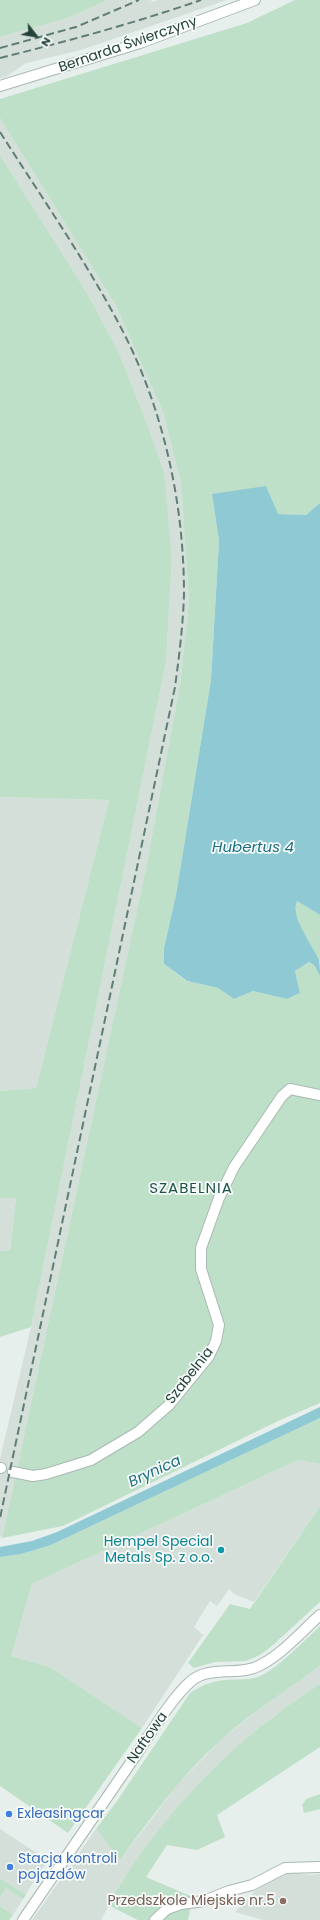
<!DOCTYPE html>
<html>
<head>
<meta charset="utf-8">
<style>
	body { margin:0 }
	#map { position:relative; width:320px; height:1920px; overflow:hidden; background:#e6efeb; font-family:Poppins,sans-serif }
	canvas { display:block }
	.north { position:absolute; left:16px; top:16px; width:40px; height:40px; -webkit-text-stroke:3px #f7fbf9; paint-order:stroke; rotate:121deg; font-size:11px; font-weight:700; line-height:16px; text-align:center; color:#24423a }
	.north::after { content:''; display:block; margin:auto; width:14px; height:18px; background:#24423a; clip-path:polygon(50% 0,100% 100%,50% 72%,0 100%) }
</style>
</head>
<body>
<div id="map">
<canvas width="320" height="1920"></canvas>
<div class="north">N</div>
</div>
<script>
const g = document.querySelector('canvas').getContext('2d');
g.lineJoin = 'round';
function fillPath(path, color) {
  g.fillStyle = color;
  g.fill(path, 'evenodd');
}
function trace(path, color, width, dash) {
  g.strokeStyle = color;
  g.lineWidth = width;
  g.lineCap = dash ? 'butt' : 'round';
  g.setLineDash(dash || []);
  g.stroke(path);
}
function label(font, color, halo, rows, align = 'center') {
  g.font = font + ' Poppins,sans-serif';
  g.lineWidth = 3.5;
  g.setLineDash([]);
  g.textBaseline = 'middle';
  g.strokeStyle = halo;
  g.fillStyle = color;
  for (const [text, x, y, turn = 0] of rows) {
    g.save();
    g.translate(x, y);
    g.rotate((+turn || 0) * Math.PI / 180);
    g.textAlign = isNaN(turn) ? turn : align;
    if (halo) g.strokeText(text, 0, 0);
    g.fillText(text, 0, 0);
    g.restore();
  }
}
fillPath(new Path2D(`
	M108,0H153L148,3L158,0H227L81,50L26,63L6,77L0,78V37L68,18Z
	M0,118L115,304L163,412L181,484L189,601L180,685L145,873L2,1538L0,1536V1459L31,1327L166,662L172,559L146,421L119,353L87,293L0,155Z
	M0,797L109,800L36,1088L0,1091Z
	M0,1198H16L10,1250L0,1251Z
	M298,1460L320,1464V1506L254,1602L234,1594L229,1589L217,1606L210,1601L194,1627L203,1635L142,1728L50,1667L11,1656L32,1584Z
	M320,1666V1684L272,1717L230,1754L190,1793L122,1881L101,1920H32L96,1829L120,1860L179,1783L220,1741L269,1701Z
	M0,1829L49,1861L42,1868L40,1874L28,1890L26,1895L0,1878Z
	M290,1872L307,1875L320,1874V1920H263L235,1912L256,1890Z
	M6,1888L23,1899L13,1915L0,1906V1897Z`), '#d4dfda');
fillPath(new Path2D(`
	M0,0H108L68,18L0,37Z
	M295,0H320V503L306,515L278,514L212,494L219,541L211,680L176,895L164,948V964L186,981L218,988L234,999L253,991L287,999L300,993L295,971L309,962L314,965L320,976V1403L278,1421L63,1526L2,1538L145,873L180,685L189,601L181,484L163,412L115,304L0,118V99L247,23Z
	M0,155L87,293L119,353L146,421L164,473L172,559L166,662L31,1327L0,1337V1251L10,1250L16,1198H0V1091L36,1088L109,800L0,797Z
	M297,901L320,915V962C311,947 291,918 297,901Z
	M320,1418V1464L298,1460L32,1584L11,1656L50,1667L142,1728L68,1833L0,1786V1557L21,1554L51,1545Z
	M320,1506V1602L273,1645L260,1655L246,1661L215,1662L194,1668L188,1663L230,1604L250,1609Z
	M320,1626V1666C286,1690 251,1713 220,1741C181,1776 150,1819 120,1860L96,1829L117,1801L190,1693C199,1687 207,1683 218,1681C231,1678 244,1681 258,1677C275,1671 305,1640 320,1626Z
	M320,1684V1747L217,1815L225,1837L197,1850L167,1845L146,1877L193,1897L188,1920H138L108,1905C149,1834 207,1767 273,1717C288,1705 304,1695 320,1684Z
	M320,1794V1809L304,1813L302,1805L306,1799Z
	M0,1878L26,1895L23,1899L6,1888L0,1897Z
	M0,1906L13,1915L9,1920H0Z`), '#bfe0c8');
fillPath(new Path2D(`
	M266,486L278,514L306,515L320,503V915L297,901C290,917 313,946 319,960C320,965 320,971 320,976L314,965L309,962L295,971L300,993L287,999L253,991L234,999L218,988L187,981L164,964V948L176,895L211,680L219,541L212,494Z
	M320,1407V1418L51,1545L21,1554L0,1557V1547L32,1541L57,1532Z`), '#8ec9d4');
const minor = new Path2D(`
	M0,86L140,43L255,0
	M0,1468H1
	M13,1472L33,1476L46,1474L91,1460L138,1432L169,1405L209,1356L216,1341L219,1325L201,1269V1248L219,1198L234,1167L282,1096L290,1089L320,1095
	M23,1920C61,1865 98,1810 136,1755C151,1733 171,1699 190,1682C207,1666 234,1675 254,1668C279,1658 300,1633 320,1615
	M155,1920L167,1909L181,1904L204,1901L229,1891L252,1885L285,1868L320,1867`);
trace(minor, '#a8b8b2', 12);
trace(minor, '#fff', 10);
trace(new Path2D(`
	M0,48L76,27L139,0
	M0,58C68,41 135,23 201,0
	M0,132C40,195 84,258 119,324C163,406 184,502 184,594C183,626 179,657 175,687L0,1518`), '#5f7d75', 2, [8, 4]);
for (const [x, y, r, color] of [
	[221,1550,4,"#0f9aa8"],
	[9,1814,4,"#3f7fe0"],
	[10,1867,4,"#3f7fe0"],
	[283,1901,4,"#8d6e63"]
]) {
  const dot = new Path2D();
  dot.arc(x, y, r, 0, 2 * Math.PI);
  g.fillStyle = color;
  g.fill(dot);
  trace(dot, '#f7fbf9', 1.5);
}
label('14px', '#24423a', '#f7fbf9', [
	["Bernarda Świerczyny",128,45,-19],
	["Szabelnia",190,1376,-52],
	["Naftowa",148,1738,-55]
]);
label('14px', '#0d838f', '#f7fbf9', [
	["Hempel Special",213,1542],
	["Metals Sp. z o.o.",213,1558]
], 'right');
label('14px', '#366cbe', '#f7fbf9', [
	["Exleasingcar",17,1814],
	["Stacja kontroli",18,1859],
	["pojazdów",18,1875]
], 'left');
label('14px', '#785e54', '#f7fbf9', [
	["Przedszkole Miejskie nr.5",275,1901]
], 'right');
label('italic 15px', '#1c6f80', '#f7fbf9', [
	["Hubertus 4",253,848],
	["Brynica",155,1472,-25]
]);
g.letterSpacing = '1px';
label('15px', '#1f5548', '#f7fbf9', [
	["SZABELNIA",191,1189]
]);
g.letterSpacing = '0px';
</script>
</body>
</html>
